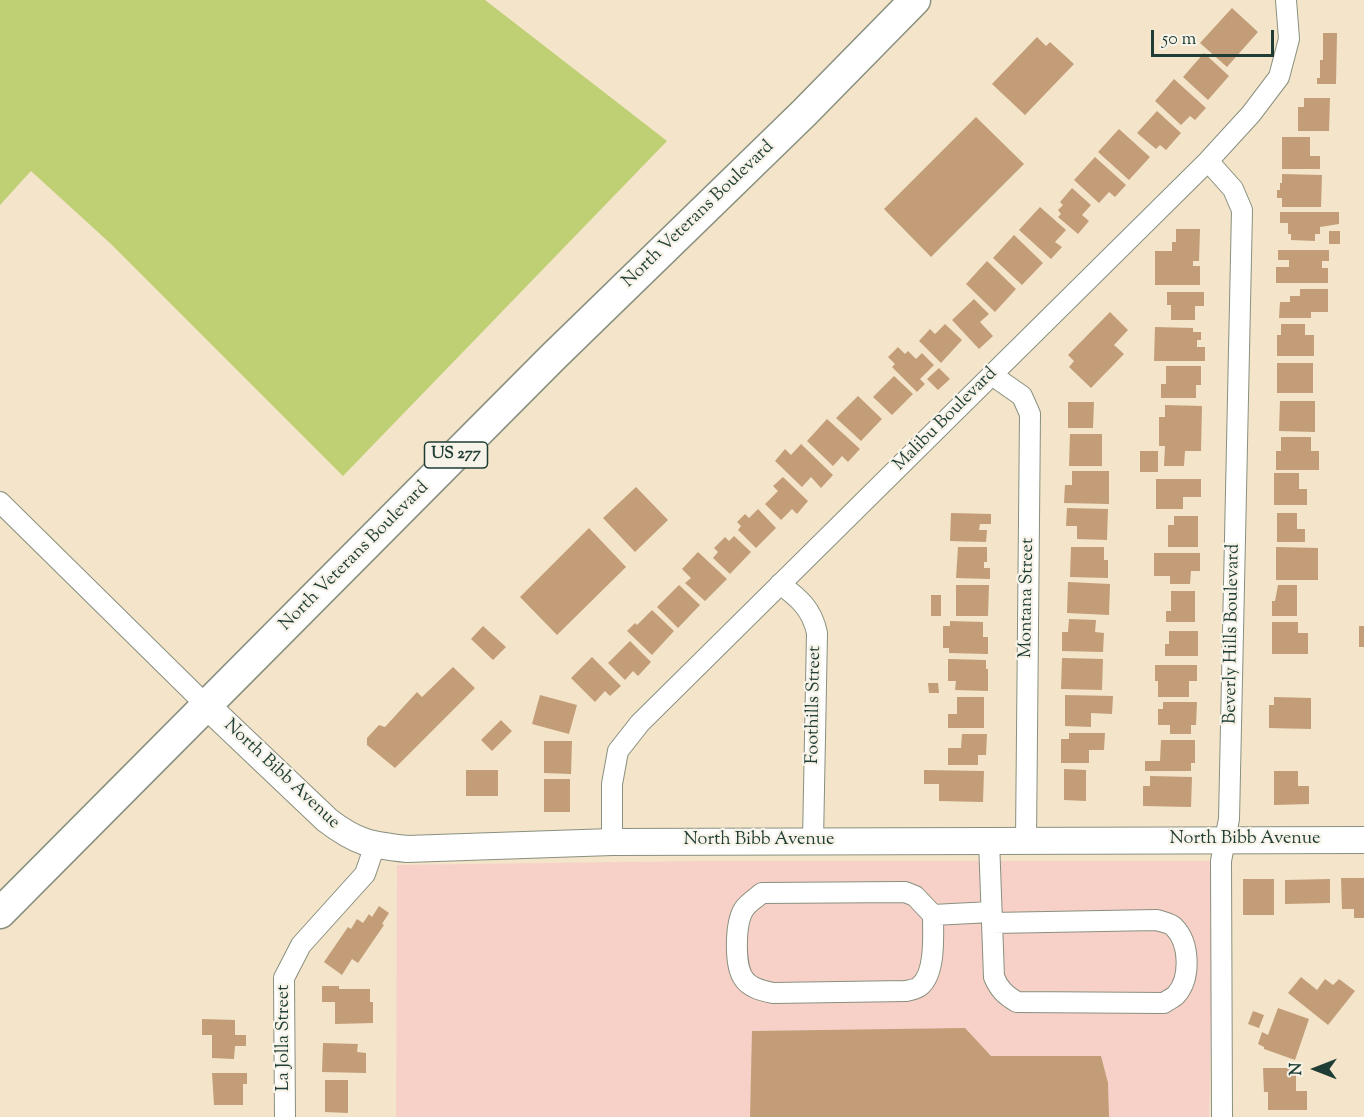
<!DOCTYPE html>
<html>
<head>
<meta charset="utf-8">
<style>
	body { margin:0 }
	#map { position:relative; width:1364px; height:1117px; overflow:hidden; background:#f3e4ca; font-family:"Sorts Mill Goudy",serif }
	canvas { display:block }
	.north { position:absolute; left:1286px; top:1039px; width:60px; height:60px; -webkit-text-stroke:4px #f7f3e8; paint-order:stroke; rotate:270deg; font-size:16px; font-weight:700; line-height:24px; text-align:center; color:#1f3d34 }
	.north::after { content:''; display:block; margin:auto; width:21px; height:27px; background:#1f3d34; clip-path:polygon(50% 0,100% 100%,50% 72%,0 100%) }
	.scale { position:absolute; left:1151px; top:30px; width:123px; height:27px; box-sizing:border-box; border:3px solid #1f3d34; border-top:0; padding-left:8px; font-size:18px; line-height:21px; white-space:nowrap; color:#1f3d34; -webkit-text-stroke:4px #f7f3e8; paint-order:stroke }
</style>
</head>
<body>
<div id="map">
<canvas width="1364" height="1117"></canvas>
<div class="north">N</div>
<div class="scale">50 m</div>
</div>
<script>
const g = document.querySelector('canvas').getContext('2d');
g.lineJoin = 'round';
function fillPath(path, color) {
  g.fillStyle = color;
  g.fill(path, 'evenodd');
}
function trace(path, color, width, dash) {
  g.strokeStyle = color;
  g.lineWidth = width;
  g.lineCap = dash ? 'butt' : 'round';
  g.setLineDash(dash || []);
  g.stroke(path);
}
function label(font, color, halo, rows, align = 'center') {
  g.font = font + ' "Sorts Mill Goudy",serif';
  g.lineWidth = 4.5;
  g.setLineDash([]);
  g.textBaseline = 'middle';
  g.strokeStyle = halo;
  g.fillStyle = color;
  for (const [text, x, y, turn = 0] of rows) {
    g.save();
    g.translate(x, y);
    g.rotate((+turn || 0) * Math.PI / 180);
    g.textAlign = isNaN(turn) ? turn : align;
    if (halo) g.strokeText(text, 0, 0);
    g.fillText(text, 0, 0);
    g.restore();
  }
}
fillPath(new Path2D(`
	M707,861H1221L1211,1015L1209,1117H396L397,865Z`), '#f7d1c7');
fillPath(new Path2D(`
	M0,0H485L667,141L343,476L111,244L31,171L0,205Z`), '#bed073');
fillPath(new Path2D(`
	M1232,8L1258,32L1227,67L1200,43Z
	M1323,33H1337L1336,84H1317V78H1320V60H1323Z
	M1037,37L1046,46L1050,42L1074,64L1025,115L992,84Z
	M1204,53L1229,76L1208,100L1183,77Z
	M1174,79L1206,108L1195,120L1190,116L1181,125L1155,101Z
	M1304,98H1330L1329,131H1298V107H1304Z
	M1157,111L1181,133L1166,150L1160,145L1156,149L1137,133Z
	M976,117L1024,164L931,257L884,209Z
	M1119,129L1150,157L1129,180L1098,152Z
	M1282,137H1310V156H1320V169H1282Z
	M1095,157L1126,185L1115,197L1109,192L1099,203L1074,180Z
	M1282,174L1322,175L1321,207H1282V198H1277V190H1280V183H1282Z
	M1072,188L1091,205L1082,215L1089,221L1078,234L1058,217L1061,214L1058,210L1063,205L1060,202Z
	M1040,207L1066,230L1055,242L1062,247L1051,259L1019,230Z
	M1280,212H1339V224L1320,227V234H1315V241L1291,240V234H1288V223H1280Z
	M1176,229H1200L1199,261H1193V266H1200V285H1155V251H1172V242H1176Z
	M1329,231H1340V244H1329Z
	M1014,235L1043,263L1022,285L993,258Z
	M1278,250H1329V261H1322V268H1328V283H1276V267H1289V260H1278Z
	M987,261L1016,289L995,312L966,284Z
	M1300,289H1328V312H1311V318H1279L1280,302H1290V296H1300Z
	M1167,292H1204V306H1195V320H1171V305H1167Z
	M974,299L989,314L980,322L993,336L979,349L952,320Z
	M1110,312L1128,330L1114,345L1124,354L1091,388L1069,367L1074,361L1068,355Z
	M945,324L962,340L941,363L919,341L930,329L935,334Z
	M1281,324H1305V335H1314V356H1277V335H1281Z
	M1155,327L1193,328V332H1201V340H1197V347H1205V361H1154Z
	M898,347L905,354L908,351L916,359L922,353L934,365L920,379L925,384L917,392L892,367L895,364L888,357Z
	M1277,363H1313V393H1277Z
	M1166,366H1201V385H1196V398H1161V384H1166Z
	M939,368L950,379L938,390L927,379Z
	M894,376L913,394L892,415L873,397Z
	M858,396L882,419L861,441L836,418Z
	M1280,401H1315V432L1279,431Z
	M1068,402H1094L1093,428H1068Z
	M1165,405L1202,406L1201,451H1185L1184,466H1164L1165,446H1159V417H1165Z
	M827,419L860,449L848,462L842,456L833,466L807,441Z
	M1070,434H1102V466H1069Z
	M1281,437H1311V451H1319V470H1276V451H1281Z
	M801,444L833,475L821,488L811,477L802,487L775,461L785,449L791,455Z
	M1140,451H1158V472H1140Z
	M1072,471H1109V504L1064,503L1065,485H1072Z
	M1274,473H1299V489H1307V505H1274Z
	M783,477L808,501L797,514L792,509L781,520L765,504L778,491L773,486Z
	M1156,479H1201V497H1183V509H1156Z
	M636,487L668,520L635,552L603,518Z
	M1067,508L1108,509L1107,540L1077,539V526H1066Z
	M758,509L776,528L756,548L738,530L741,526L737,522L745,514L749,518Z
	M951,513L991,514V524H980L979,530H987L986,542L950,541Z
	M1277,513H1297V529H1305V542H1277Z
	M1174,516H1198V547H1168V525H1174Z
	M589,528L626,567L557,635L520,597Z
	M734,536L751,552L730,574L713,558L718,552L714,548L725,537L729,541Z
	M958,547H987V562H984V568H990V579L956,578Z
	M1071,547H1104V560H1108V578L1070,577Z
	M1276,547L1318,548V580H1276Z
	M698,552L727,579L705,601L685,583L691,578L682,569Z
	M1154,553H1200V571H1191L1190,584H1170V576H1154Z
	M1068,582L1110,584L1109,615L1067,613Z
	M679,585L700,605L678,628L657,607Z
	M956,585H989L988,616H956Z
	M1278,585H1297V616H1272V601H1275Z
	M1171,591H1195V622H1166V611H1171Z
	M931,595H941V616H931Z
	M652,610L674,631L652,655L627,631L635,623L637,625Z
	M1069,619L1096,620L1095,632L1104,633L1103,652L1062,651V632H1068Z
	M950,621L983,622V637H988V654L949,653V648H943V626H950Z
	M1272,622H1298V633H1308V654H1272Z
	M483,626L506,647L493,660L471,639Z
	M1359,626H1364V647H1359Z
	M1169,631H1198V656H1165V644H1169Z
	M630,641L651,662L638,676L633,671L625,680L608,663Z
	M592,657L621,686L610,696L605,691L595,702L571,678Z
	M1062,658L1103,659L1102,690L1061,689Z
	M948,659L986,660V669H988V691L955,690L956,681H948Z
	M1155,665H1197V681H1189V697H1158V681H1155Z
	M453,667L475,688L395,768L367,745V738L379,725L385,727L417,692L422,697Z
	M928,683H938L939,693H929Z
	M540,695L577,705L569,734L532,724Z
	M1065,695L1113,696L1112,714L1091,713V727L1065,726Z
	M957,697H984V728H948V714H957Z
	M1274,697L1311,698V729L1269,728V705H1274Z
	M1163,702H1197L1196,725H1191V734H1170V725H1158V709H1163Z
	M501,720L512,731L492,751L481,740Z
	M1069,733H1105L1104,750H1089V763H1061V739H1069Z
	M962,734H987L986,755H978V765H948V748H961Z
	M1161,740H1195V763H1191V771H1145V761H1160Z
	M544,741H572L571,774L544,773Z
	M1064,769L1086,770V801L1064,800Z
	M466,770H498V796H466Z
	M924,770L984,771L983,802L939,801V784H924Z
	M1274,771H1298V786H1309V804L1274,805Z
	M1150,776L1192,777L1191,807L1143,806V786H1150Z
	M544,779H570V812H544Z
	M1341,878H1364V918H1354V909H1342Z
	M1243,879H1274V915H1243Z
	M1330,879V903L1285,904V880Z
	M379,906L389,913L382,924L384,925L358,963L352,959L342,975L324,962L348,927L351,929L357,919L363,923L369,914L372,917Z
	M1301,977L1317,990L1325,979L1333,985L1339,979L1355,991L1328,1025L1288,993Z
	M322,986H339V989H370V1002H373V1023L335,1024V1002H322Z
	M1278,1008L1309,1019L1295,1060L1264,1049V1047L1258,1044L1262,1032L1268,1035Z
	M1253,1011L1264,1015L1259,1028L1248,1024Z
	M202,1019L235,1020V1035H246V1046H235L234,1059L212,1058V1035H202Z
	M965,1028L991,1056H1101L1108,1083L1109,1117H750L752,1031Z
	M323,1043L358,1044L357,1052L366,1053V1073L322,1072Z
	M1263,1068H1296V1091H1307V1110H1268V1092H1264Z
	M212,1073H247V1084H243V1105H214Z
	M325,1080H348V1113L325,1112Z`), '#c29d78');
const minor = new Path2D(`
	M1208,161L1233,189L1242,210L1229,819L1221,861L1222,1117
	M992,375L1022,396L1030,414L1026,839
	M0,502L207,706
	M780,584C799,598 812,609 817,633L813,841
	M989,840L994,977C999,989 1005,995 1017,1002L1164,1003C1168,1000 1173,998 1176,995C1191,978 1190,943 1174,927C1170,923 1162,922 1157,920L992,923
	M612,842V784L618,751L640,723L1208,161L1251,114L1279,77L1289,39L1286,0
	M933,915C933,934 936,973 920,986C917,989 910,990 906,991L773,993C763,991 750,988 744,979C734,966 735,923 744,909C748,903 756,898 762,893L905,892L915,896L933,915L991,912
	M285,1117L284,978L301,945L365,874L375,845`);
const major = new Path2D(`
	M207,706L327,820C357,843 370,845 407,849L612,842L1364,840`);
const highway = new Path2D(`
	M0,913L553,357L804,113L915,0`);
trace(minor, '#89907f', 22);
trace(major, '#89907f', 28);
trace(highway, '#89907f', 33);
trace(minor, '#fff', 20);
trace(major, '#fff', 26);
trace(highway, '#fff', 30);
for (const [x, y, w] of [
	[456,455,63]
]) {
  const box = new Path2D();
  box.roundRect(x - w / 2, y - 13, w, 26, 4.5);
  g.fillStyle = '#f7f3e8';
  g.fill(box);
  trace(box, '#1f3d34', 1.5);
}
label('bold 16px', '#1f3d34', null, [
	["US 277",456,455]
]);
label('18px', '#1f3d34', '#f7f3e8', [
	["North Veterans Boulevard",699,215,-44],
	["Malibu Boulevard",946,420,-45],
	["North Veterans Boulevard",355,557,-45],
	["Montana Street",1028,598,-89],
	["Beverly Hills Boulevard",1233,634,-89],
	["Foothills Street",815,705,-89],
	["North Bibb Avenue",281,775,43],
	["North Bibb Avenue",1245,840],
	["North Bibb Avenue",759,841],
	["La Jolla Street",285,1038,-90]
]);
</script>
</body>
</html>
